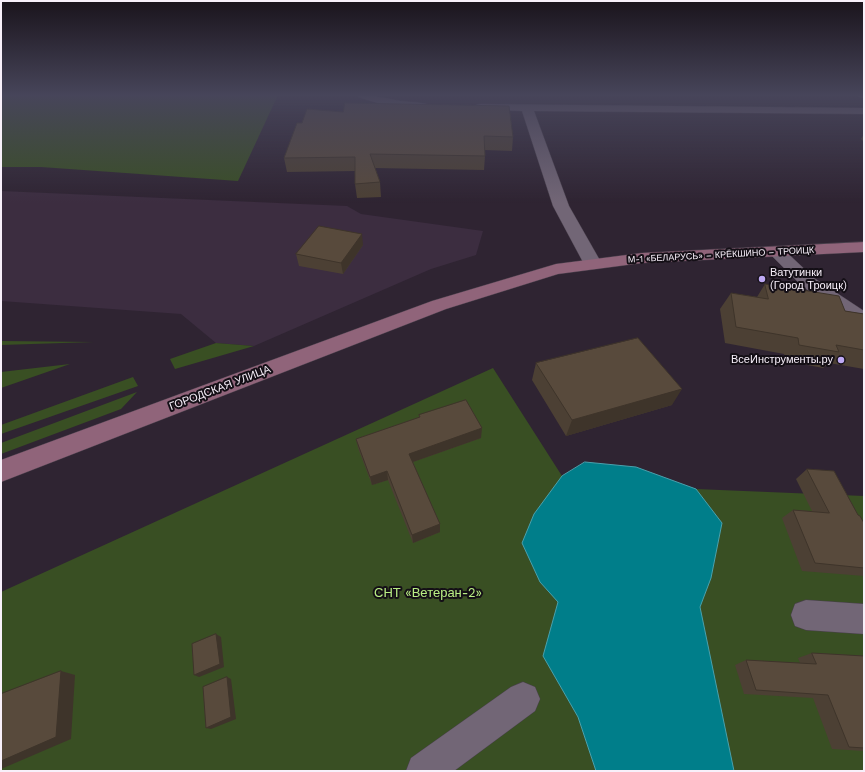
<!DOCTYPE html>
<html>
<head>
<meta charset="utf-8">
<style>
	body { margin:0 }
	#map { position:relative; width:865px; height:772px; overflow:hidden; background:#2f2432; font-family:"Work Sans",sans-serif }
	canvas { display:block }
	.frame { position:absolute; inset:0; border:2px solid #f8f0fa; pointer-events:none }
</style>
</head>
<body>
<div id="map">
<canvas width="865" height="772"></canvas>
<div class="frame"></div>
</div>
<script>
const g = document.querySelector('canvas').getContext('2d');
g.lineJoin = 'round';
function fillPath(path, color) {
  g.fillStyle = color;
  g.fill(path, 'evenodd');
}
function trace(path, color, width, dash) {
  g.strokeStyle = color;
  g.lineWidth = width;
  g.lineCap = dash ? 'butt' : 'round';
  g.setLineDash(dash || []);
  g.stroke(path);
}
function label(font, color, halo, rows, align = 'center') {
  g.font = font + ' "Work Sans",sans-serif';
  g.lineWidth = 4;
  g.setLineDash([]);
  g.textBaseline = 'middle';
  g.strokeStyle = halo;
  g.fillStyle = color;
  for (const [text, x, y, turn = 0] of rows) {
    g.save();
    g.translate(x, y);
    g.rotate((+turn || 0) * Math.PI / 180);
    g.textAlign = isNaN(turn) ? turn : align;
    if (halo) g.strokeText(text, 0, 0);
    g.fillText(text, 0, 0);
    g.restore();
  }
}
fillPath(new Path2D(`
	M1,191L347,206L361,214L483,231L476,255L431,269L254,346L216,343L181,314L1,301Z`), '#3c2d40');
fillPath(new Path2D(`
	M1,95H278L238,181L41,167H1Z
	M1,341L94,342L1,345Z
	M216,343L254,346L175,369L170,359Z
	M70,364L1,388V372Z
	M493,368L562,476L696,489L864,496V771H1V592Z
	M133,377L138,386L1,434V425Z
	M137,392L121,409L1,454V443Z`), '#394f23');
const water = new Path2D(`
	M585,462L636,467L696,489L722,523L711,578L700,607L734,771H596L578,717L543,656L558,602L540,582L522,543L534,514L562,476Z`);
fillPath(water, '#007e8a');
trace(water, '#4aa0ac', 1);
const minor = new Path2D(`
	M357,95C372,95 386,98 401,101C411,102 421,102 430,105L432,107L430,109C411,114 377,103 358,97Z
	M480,104L864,108V114L534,111L569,206L602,264L599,268L593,269L587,268L584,264L553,206L522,111L476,109L474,107L476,105Z
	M776,247L782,248L814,278L864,311V327L857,325L802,286L768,252L770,248Z
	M806,600L864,604V634L806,630L795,626L791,615L795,604Z
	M523,682L535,687L540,699L535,711L454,771H406L411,758L511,687Z`);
const secondary = new Path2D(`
	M858,95H864V98L859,97Z
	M864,242V252L642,263L558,274L446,309L1,482V460L432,301L556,264L642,253Z`);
trace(minor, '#483f4b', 1);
trace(secondary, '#483f4b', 1);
fillPath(minor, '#726676');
fillPath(secondary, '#90647a');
fillPath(new Path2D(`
	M343,112L513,137L512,151L485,150V156L484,170L375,168L380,182L381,197L357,198L355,184V171L287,172L284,158L302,123Z
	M864,134V142L861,139Z
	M363,245L343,274L299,266L296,254Z
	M765,284L845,311L864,314V369L829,363L823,368L786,361L784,354L725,343L720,309L731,293L757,297Z
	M536,363L672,405L566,436L532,380Z
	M419,415L481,438L413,462L440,532L413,543L388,480L372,485L358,448L356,439L419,418Z
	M807,469L858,515L864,523V576L802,571L782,518L793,510L812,511L796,479Z
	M812,653L864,656V751L832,749L813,698L744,694L735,665L746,660L800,663L798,658Z`), '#4c4034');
fillPath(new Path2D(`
	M362,234L363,245L343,274L341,263Z
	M682,389L672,405L566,436L572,420Z
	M482,428L481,438L410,463L409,454Z
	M387,471L388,480L372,485L370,477Z
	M440,524V532L413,543L412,535Z
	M216,634L221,637L224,667L199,677L194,675Z
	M61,671L75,675L71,739L1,769V761Z
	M227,677L231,679L236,719L211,729L206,728Z`), '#3e342a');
const building = new Path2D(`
	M345,103L509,106L513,137L484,136L485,156L370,154L380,182L355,184V157L284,158L297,123H302L307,109L343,112Z
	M319,226L362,234L341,263L296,254Z
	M765,284L839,296L845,311L864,314V350L836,345L839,352L799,345L798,338L736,327L731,293L768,299Z
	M638,338L682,389L572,420L536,363Z
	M466,400L482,428L409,454L440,524L412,535L387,471L370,477L356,439L420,417L419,415Z
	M807,469L834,471L858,515L860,516L864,523V568L815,563L793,510L829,513Z
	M216,634L220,664L194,675L192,644Z
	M812,653L864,656V748L849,747L828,695L756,690L746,660L816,664Z
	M61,671L56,737L1,761V694Z
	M227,677L231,717L206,728L203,687Z`);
fillPath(building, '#584a3c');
trace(building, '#3e342a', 1);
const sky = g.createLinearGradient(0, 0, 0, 203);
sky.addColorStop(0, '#1a141c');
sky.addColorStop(0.47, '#47455a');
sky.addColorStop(1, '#47455a00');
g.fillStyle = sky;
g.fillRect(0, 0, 865, 203);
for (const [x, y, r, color] of [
	[762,279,4,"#bea9f4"],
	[841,360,4,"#bea9f4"]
]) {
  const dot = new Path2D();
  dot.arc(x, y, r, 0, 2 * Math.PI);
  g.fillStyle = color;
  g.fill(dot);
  trace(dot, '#140f16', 1.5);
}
label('9px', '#f8f0fa', '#140f16', [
	["М-1 «БЕЛАРУСЬ» – КРЁКШИНО – ТРОИЦК",721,255,-3]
]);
label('11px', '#f8f0fa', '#140f16', [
	["Ватутинки",770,273],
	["(Город Троицк)",770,286],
	["ВсеИнструменты.ру",833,360,"right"]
], 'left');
label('11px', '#f8f0fa', '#140f16', [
	["ГОРОДСКАЯ УЛИЦА",220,388,-21]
]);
label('13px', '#b9ee84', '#140f16', [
	["СНТ «Ветеран-2»",428,593]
]);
</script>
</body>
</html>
